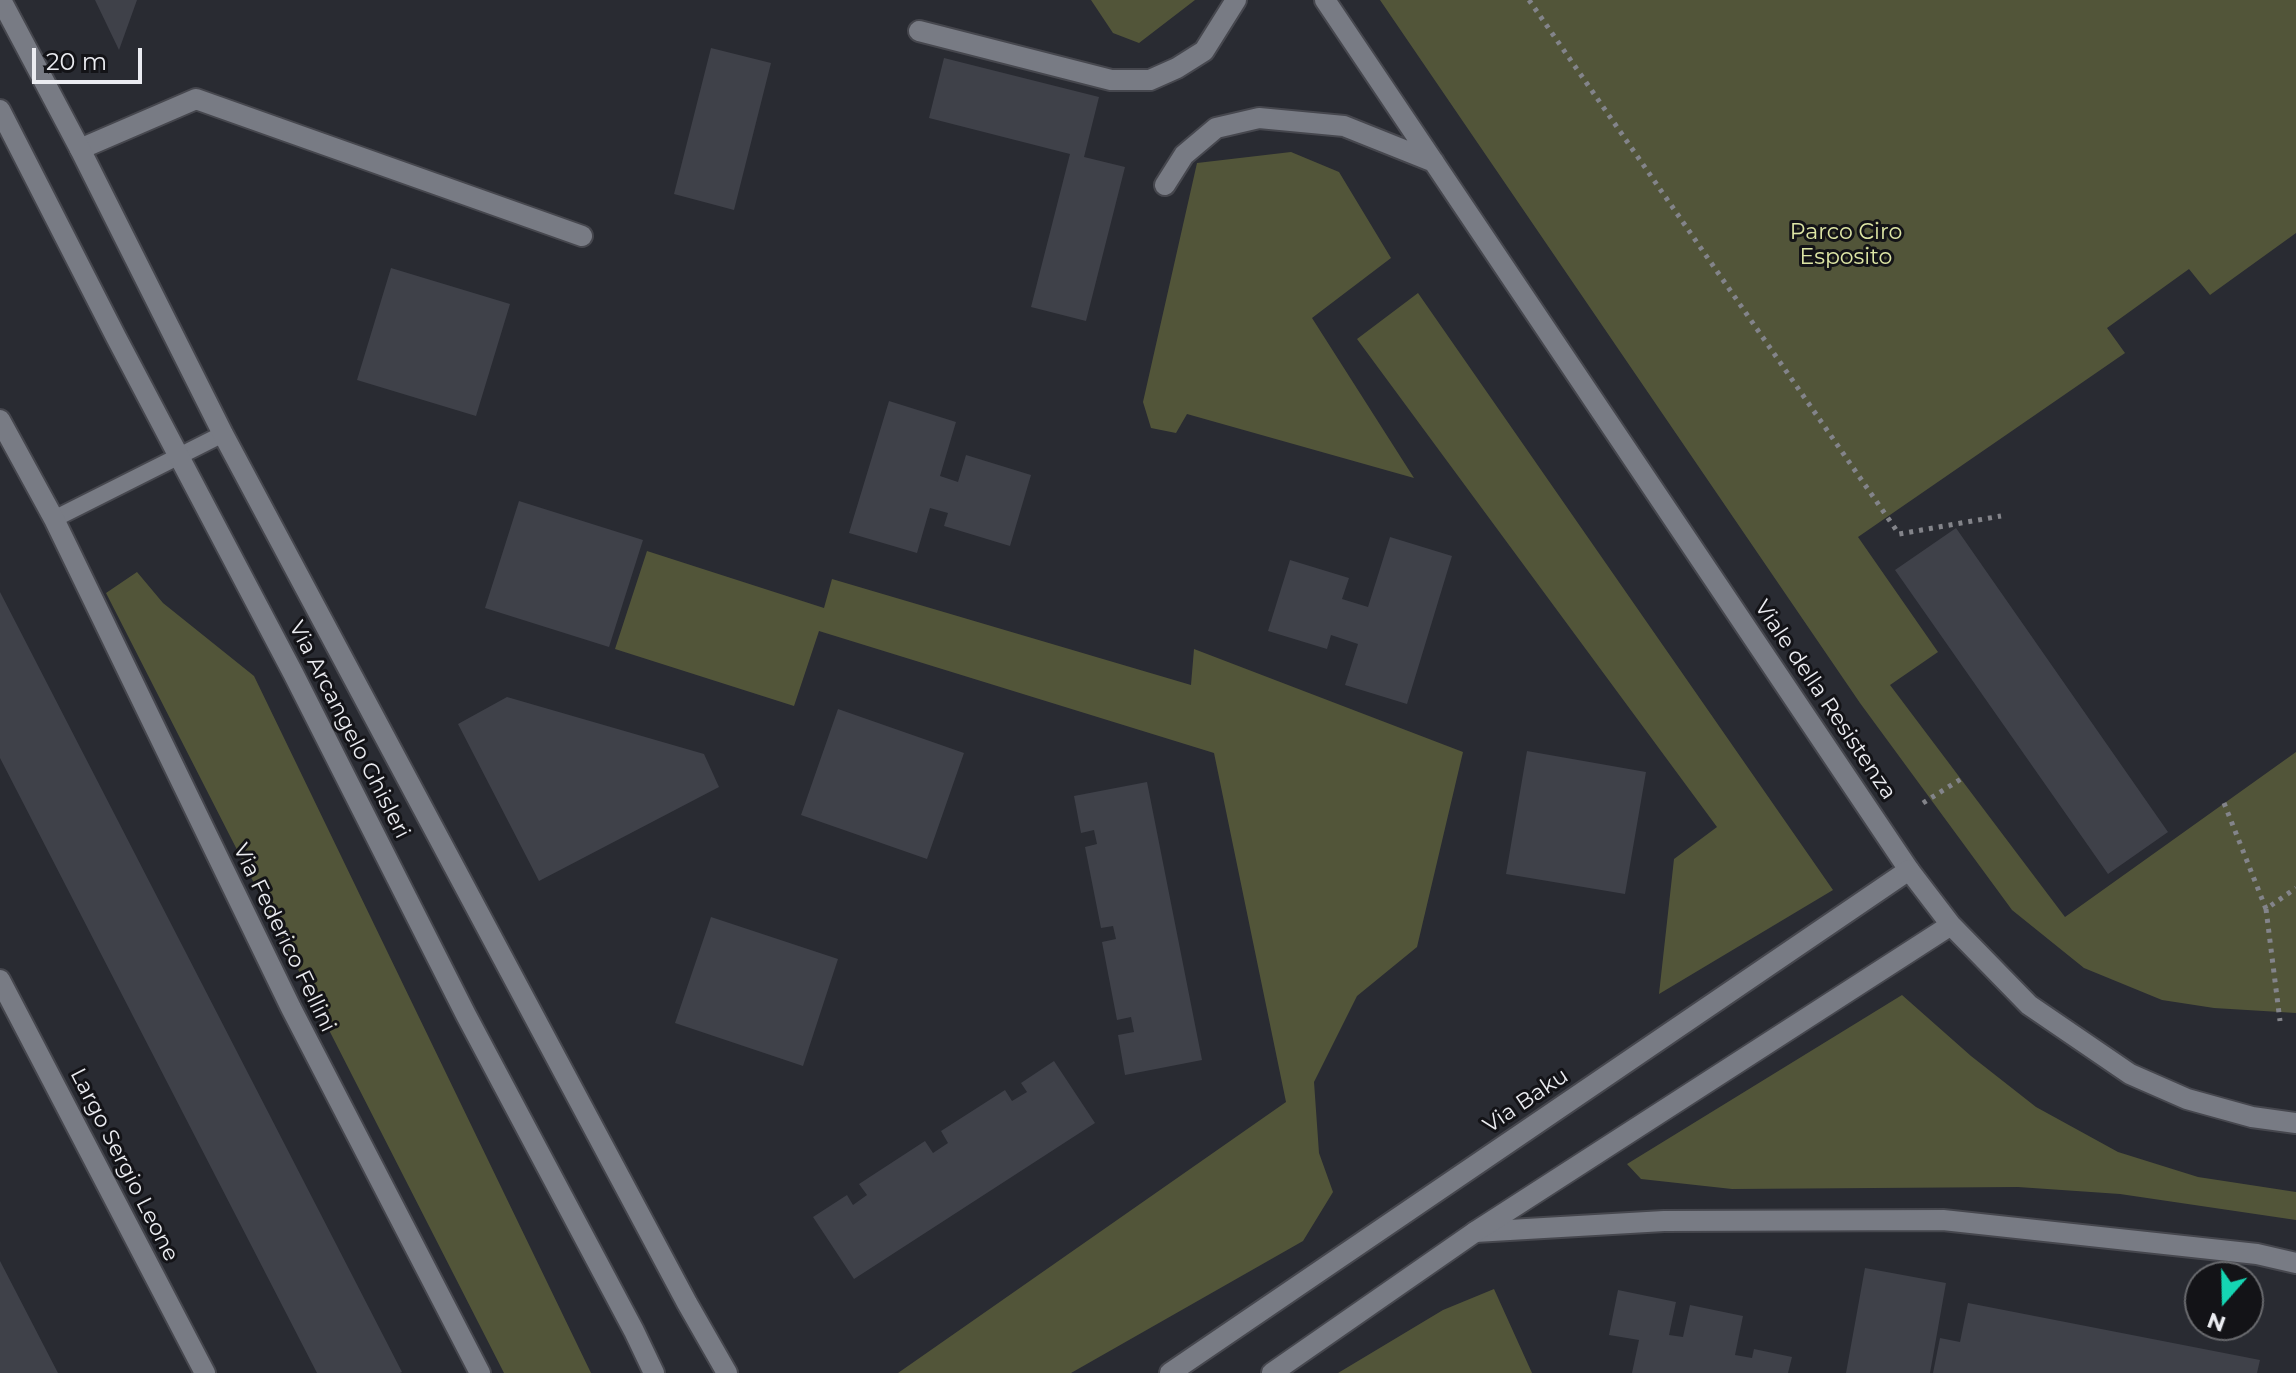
<!DOCTYPE html>
<html>
<head>
<meta charset="utf-8">
<style>
	body { margin:0 }
	#map { position:relative; width:2296px; height:1373px; overflow:hidden; background:#292b32; font-family:Montserrat,sans-serif }
	canvas { display:block }
	.north { position:absolute; left:2184px; top:1261px; width:80px; height:80px; box-sizing:border-box; background:#131317; border:2px solid #696a6e; border-radius:50%; rotate:200deg; font-size:22px; font-weight:700; line-height:32px; text-align:center; color:#ebecf1 }
	.north::after { content:''; display:block; margin:auto; width:28px; height:36px; background:#15d5b3; clip-path:polygon(50% 0,100% 100%,50% 72%,0 100%) }
	.scale { position:absolute; left:32px; top:48px; width:110px; height:36px; box-sizing:border-box; border:4px solid #ebecf1; border-top:0; padding-left:10px; font-size:24px; line-height:28px; white-space:nowrap; color:#ebecf1; -webkit-text-stroke:6px #131317; paint-order:stroke }
</style>
</head>
<body>
<div id="map">
<canvas width="2296" height="1373"></canvas>
<div class="north">N</div>
<div class="scale">20 m</div>
</div>
<script>
const g = document.querySelector('canvas').getContext('2d');
g.lineJoin = 'round';
function fillPath(path, color) {
  g.fillStyle = color;
  g.fill(path, 'evenodd');
}
function trace(path, color, width, dash) {
  g.strokeStyle = color;
  g.lineWidth = width;
  g.lineCap = dash ? 'butt' : 'round';
  g.setLineDash(dash || []);
  g.stroke(path);
}
function label(font, color, halo, rows, align = 'center') {
  g.font = font + ' Montserrat,sans-serif';
  g.lineWidth = 6;
  g.setLineDash([]);
  g.textBaseline = 'middle';
  g.strokeStyle = halo;
  g.fillStyle = color;
  for (const [text, x, y, turn = 0] of rows) {
    g.save();
    g.translate(x, y);
    g.rotate((+turn || 0) * Math.PI / 180);
    g.textAlign = isNaN(turn) ? turn : align;
    if (halo) g.strokeText(text, 0, 0);
    g.fillText(text, 0, 0);
    g.restore();
  }
}
fillPath(new Path2D(`
	M1091,0H1195L1139,43L1113,33Z
	M1380,0H2296V233L2210,295L2189,269L2107,328L2125,353L1858,537L1938,652L1890,685L2065,917L2296,752V1013L2214,1008L2162,1000L2084,968L2012,910L1860,703Z
	M1291,152L1339,172L1391,258L1312,318L1414,478L1187,414L1176,433L1151,428L1143,402L1197,163Z
	M1418,293L1833,890L1659,994L1674,859L1717,827L1357,339Z
	M647,551L824,608L832,579L1191,685L1194,649L1463,752L1417,947L1357,996L1314,1082L1319,1153L1333,1192L1303,1241L1071,1373H898L1286,1102L1214,753L819,631L794,706L615,649Z
	M137,572L163,603L254,676L591,1373H504L106,593Z
	M1902,995L1971,1056L2036,1107L2118,1152L2198,1177L2296,1192V1220L2120,1194L2018,1187L1732,1189L1641,1179L1627,1164Z
	M1494,1289L1532,1373H1338L1443,1310Z`), '#525539');
fillPath(new Path2D(`
	M95,0H137L119,50Z
	M711,48L771,63L734,210L674,194Z
	M944,58L1099,97L1084,157L1125,167L1086,321L1031,307L1070,154L929,118Z
	M391,268L510,304L476,416L357,380Z
	M889,401L956,422L940,476L958,482L966,455L1031,475L1010,546L944,526L948,513L930,508L917,553L849,533Z
	M519,501L643,540L609,647L485,608Z
	M1956,528L2168,832L2108,874L1895,570Z
	M1390,537L1452,556L1407,704L1345,685L1358,644L1331,635L1327,649L1268,631L1290,560L1349,578L1342,599L1368,607Z
	M0,592L402,1372L400,1373H317L0,758Z
	M507,697L704,754L719,787L539,881L458,724Z
	M838,709L964,753L927,859L801,815Z
	M1527,751L1646,772L1625,894L1506,874Z
	M1147,782L1202,1060L1125,1075L1118,1035L1134,1032L1131,1017L1117,1020L1102,942L1116,939L1113,926L1101,928L1085,847L1097,844L1094,830L1081,833L1074,796Z
	M711,917L838,959L803,1066L675,1023Z
	M1054,1061L1095,1123L854,1279L813,1217L847,1195L853,1205L867,1195L859,1184L925,1141L933,1153L948,1143L941,1131L1005,1090L1012,1101L1027,1092L1021,1083Z
	M0,1261L58,1373H0Z
	M1865,1268L1946,1283L1930,1373H1846Z
	M1618,1290L1676,1302L1669,1335L1683,1337L1690,1305L1743,1316L1735,1355L1752,1358L1754,1349L1792,1357L1788,1373H1632L1639,1340L1609,1335Z
	M1968,1303L2260,1360L2257,1373H1933L1940,1338L1960,1342Z`), '#3f4149');
const lane = new Path2D(`
	M54,519L223,434`);
const street = new Path2D(`
	M1325,0L1909,870
	M919,31L1111,80H1150L1177,68L1204,51L1236,0
	M80,149L196,99L582,236
	M1165,185L1184,155L1216,128L1259,118L1344,126L1434,162
	M0,420L54,519L291,1008L480,1373
	M0,980L205,1373
	M1475,1232L1664,1221L1943,1220L2257,1254L2296,1263`);
const secondary = new Path2D(`
	M1,0L80,149L223,434L687,1303L727,1373
	M0,110L116,337L293,673L466,1015L634,1331L654,1373
	M1170,1373L1909,870L1951,925L2029,1005L2130,1074L2187,1099L2252,1117L2296,1123
	M1272,1373L1475,1232L1951,925`);
trace(lane, '#46474e', 20);
trace(street, '#46474e', 24);
trace(secondary, '#46474e', 24);
trace(new Path2D(`
	M1529,0L1899,534L2001,516
	M1923,803L1961,779
	M2224,803L2266,909L2296,888
	M2266,909L2280,1021`), '#83848a', 5, [4, 6]);
trace(lane, '#787b84', 16);
trace(street, '#787b84', 20);
trace(secondary, '#787b84', 20);
label('22px', '#dee6a5', '#131317', [
	["Parco Ciro",1846,233],
	["Esposito",1846,258]
]);
label('22px', '#ebecf1', '#131317', [
	["Viale della Resistenza",1825,700,56],
	["Via Arcangelo Ghisleri",349,730,63],
	["Via Federico Fellini",284,938,64],
	["Via Baku",1526,1101,-34],
	["Largo Sergio Leone",124,1165,63]
]);
</script>
</body>
</html>
